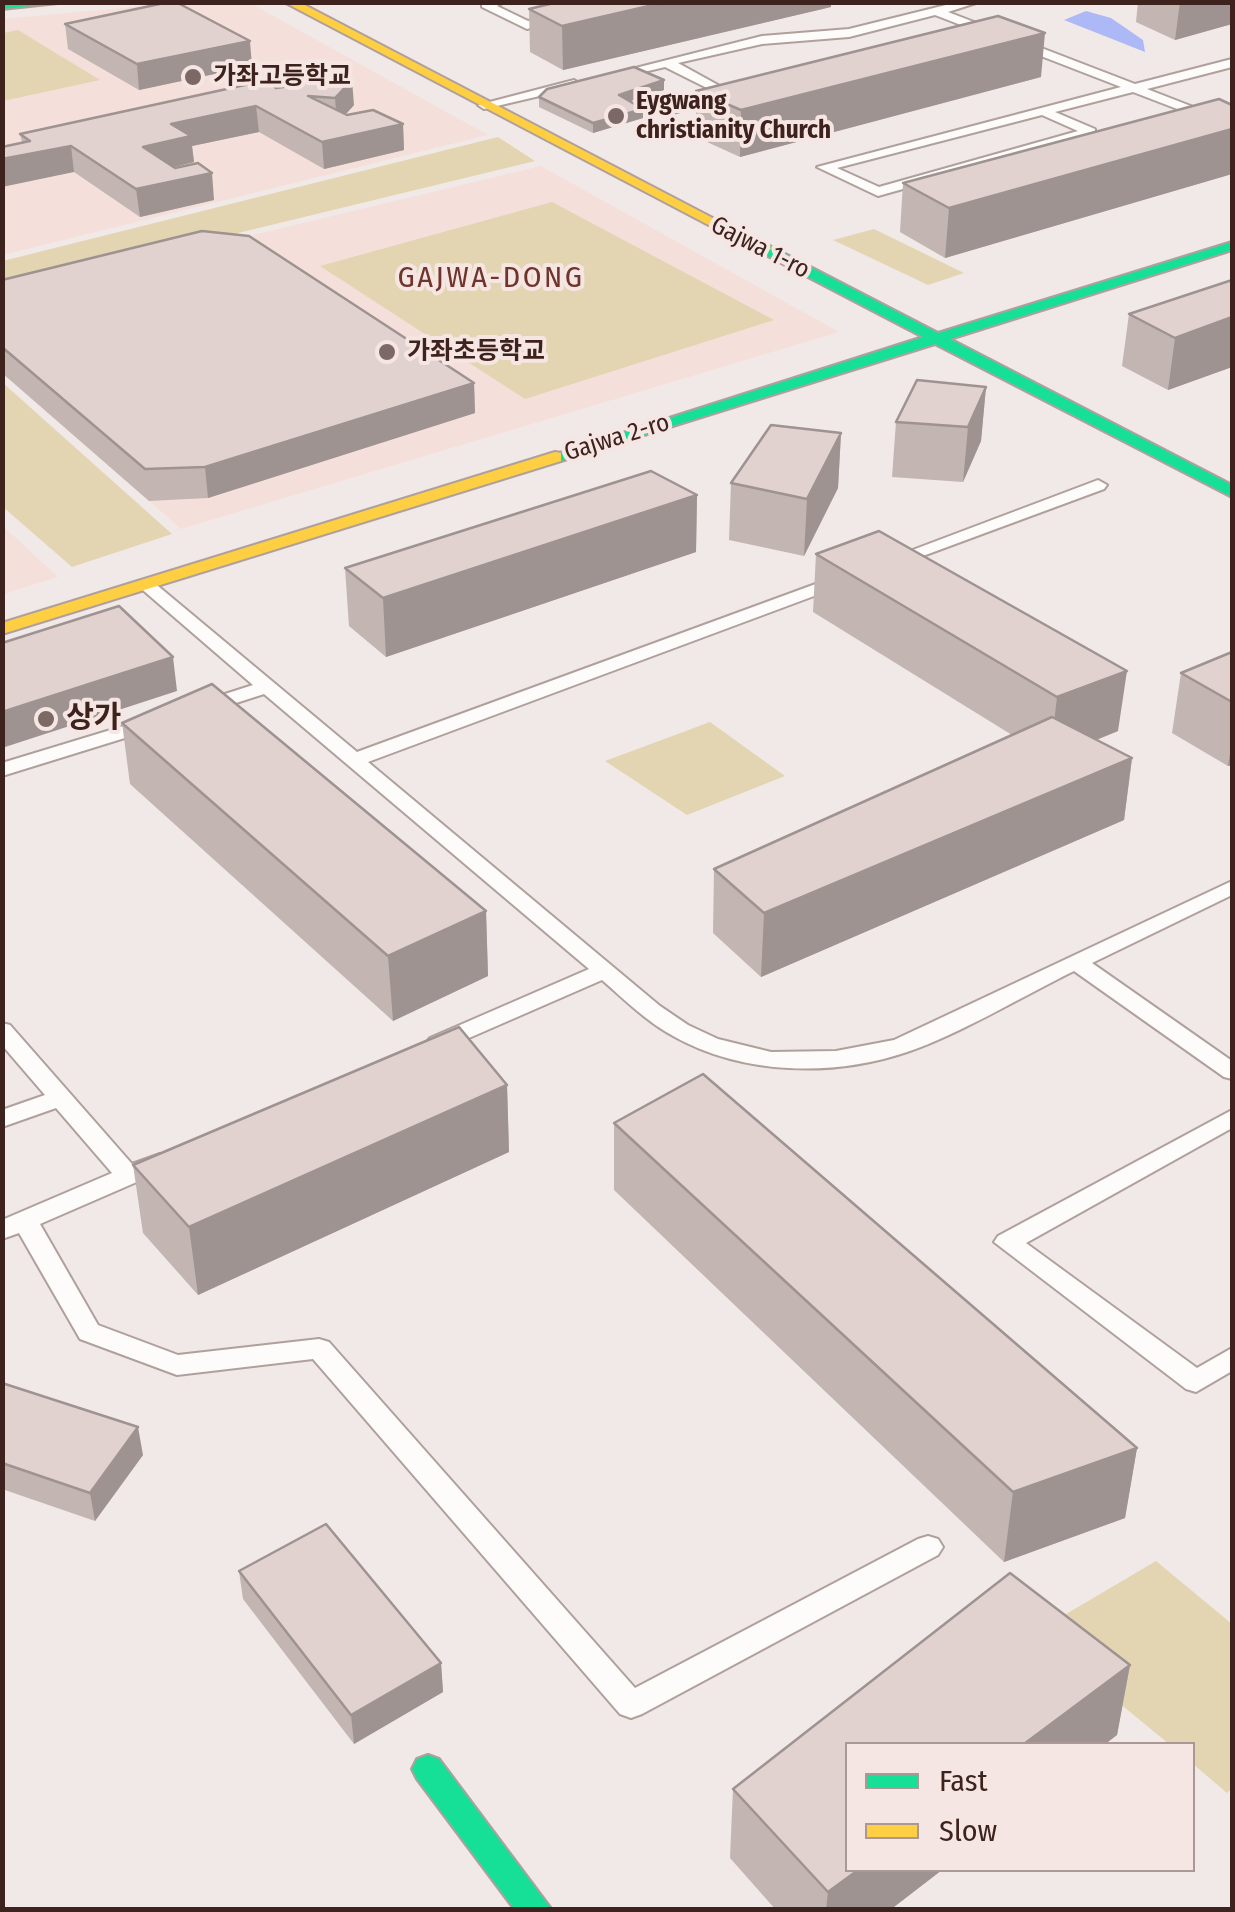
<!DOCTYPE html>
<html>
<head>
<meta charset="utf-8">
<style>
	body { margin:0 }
	#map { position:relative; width:1235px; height:1912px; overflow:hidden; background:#f1e9e7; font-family:"Fira Sans Condensed",sans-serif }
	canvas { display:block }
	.frame { position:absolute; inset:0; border:5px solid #3d221d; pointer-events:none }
	.legend { position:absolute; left:845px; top:1742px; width:350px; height:130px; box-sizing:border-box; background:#f5e6e3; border:2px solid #ab9894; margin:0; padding:12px 18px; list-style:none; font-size:30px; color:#3d221d }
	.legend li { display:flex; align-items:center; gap:20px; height:50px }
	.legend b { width:50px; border:2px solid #ab9894 }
</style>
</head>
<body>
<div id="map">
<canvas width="1235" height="1912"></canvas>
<div class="frame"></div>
<ul class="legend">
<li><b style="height:12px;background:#16e098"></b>Fast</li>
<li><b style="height:12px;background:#ffcf43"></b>Slow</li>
</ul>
</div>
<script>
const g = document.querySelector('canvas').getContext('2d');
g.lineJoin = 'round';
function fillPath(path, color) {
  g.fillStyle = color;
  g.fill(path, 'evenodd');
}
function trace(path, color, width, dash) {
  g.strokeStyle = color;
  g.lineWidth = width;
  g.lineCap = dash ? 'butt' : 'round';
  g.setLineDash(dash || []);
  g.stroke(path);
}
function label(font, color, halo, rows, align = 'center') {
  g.font = font + ' "Fira Sans Condensed","Noto Sans KR",sans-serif';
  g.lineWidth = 8;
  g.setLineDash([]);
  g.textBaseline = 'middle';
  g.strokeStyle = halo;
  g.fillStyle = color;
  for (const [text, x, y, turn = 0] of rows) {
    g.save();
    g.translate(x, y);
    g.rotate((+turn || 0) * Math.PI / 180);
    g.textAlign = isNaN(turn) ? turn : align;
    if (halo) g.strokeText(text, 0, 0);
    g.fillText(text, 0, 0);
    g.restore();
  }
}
fillPath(new Path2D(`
	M176,3H250L488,135L3,255L2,19Z
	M541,166L839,332L181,529L3,373V295Z
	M2,526H3L58,577L3,594Z`), '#f5dfda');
fillPath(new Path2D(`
	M18,30L100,80L3,101V33Z
	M498,137L535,161L3,290V261Z
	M552,202L774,320L525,399L320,266Z
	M874,229L964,273L928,285L833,240Z
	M3,383L172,534L72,567L3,507Z
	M710,722L785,776L687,815L605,761Z
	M1156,1561L1232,1624V1788L1227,1793L1193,1764L1192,1744H1169L1034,1633Z`), '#e3d5b2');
fillPath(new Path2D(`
	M1086,11L1111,18L1143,40L1145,52L1064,20Z`), '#acb9f6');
const lane = new Path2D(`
	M482,2H504L497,6L528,21L558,15L564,19L527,29L482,7Z
	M958,2H979L948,12L1135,84L1232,59V67L1147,89L1232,122V130L1133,92L1055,112L1095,129V135L878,196L817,167L1121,87L935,15L849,37L762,44L678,63L736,95L666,115L661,114V108L719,94L665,67L610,80L604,76L762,36L849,29ZM1042,115L1078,131L879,187L837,168Z
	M574,80L580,84L578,87L484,109L478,105Z
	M1098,480L1107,485L1104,489L893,567L887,568L878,563Z
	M843,574L852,579L849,583L368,762L660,1006L688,1025L718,1039L771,1052L836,1051L894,1040L1232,881V895L1092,963L1232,1061V1079L1224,1077L1074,971C1023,996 960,1034 907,1052C833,1077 744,1075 675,1037C648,1023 625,1000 602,980L446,1048H430L426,1043L430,1038L589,969L264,694L211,711H197L194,707L197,703L253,685L137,585L146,580L152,581L357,752Z
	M150,718L157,720L160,724L157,728L2,776V763Z
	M2,1023L10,1025L132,1164L160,1154L169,1156L172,1162L169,1168L40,1224L98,1325L178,1355L319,1339L329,1342L635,1688L918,1539L928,1536L938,1539L943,1547L938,1555L642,1714L631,1718L620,1714L313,1359L177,1375L80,1339L19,1233L2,1239V1220L112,1173L56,1108L2,1127V1110L45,1095L2,1045Z
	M1232,1110V1128L1026,1243L1197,1368L1232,1348V1371L1196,1392L1186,1389L994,1242L998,1236Z`);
const fast = new Path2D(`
	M2,2H67L2,9Z
	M1232,242V250L950,339L1232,485V497L935,344L561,461H549L547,457L923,337L760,252V246H770L938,333Z
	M428,1755L439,1759L552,1910H515L417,1779L412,1769L417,1759Z`);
const slow = new Path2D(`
	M284,2H299L772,249L760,252Z
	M555,452L561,453V461L2,634V623Z`);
trace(lane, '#b0a09c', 4);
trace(fast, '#b0a09c', 4);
trace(slow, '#b0a09c', 4);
fillPath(lane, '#fdfcfb');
fillPath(fast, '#16e098');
fillPath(slow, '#ffcf43');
fillPath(new Path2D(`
	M1138,2H1232V24L1175,40L1136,22Z
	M831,7L563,70L530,52L529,9Z
	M65,24L252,66L139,90L68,49Z
	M296,76L354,105L345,115L403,124L404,150L324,169L259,132L192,146L194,162L174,167L214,200L140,217L74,172L22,142L20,134L290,86Z
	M1041,77L740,157L696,137V91Z
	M664,90L629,101L643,118L593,133L539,107V97Z
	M1232,105V174L945,258L900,232L903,183Z
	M2,280L474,383L475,413L208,498L149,501L2,373Z
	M1232,280V367L1168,390L1122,366L1129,314Z
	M986,387L981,441L963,482L892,477L896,422Z
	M841,433L838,488L804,556L729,540L731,483Z
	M697,495L696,552L386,657L349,626L345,568Z
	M816,554L1118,731L1097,740L1132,758L1124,820L761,977L713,933L714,869L1012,735L813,612Z
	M1232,652V765L1228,766L1172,733L1181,673Z
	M122,723L486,911L488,976L393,1021L130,784Z
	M507,1085L509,1152L198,1295L143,1233L133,1165Z
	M614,1123L1137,1448L1125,1518L1004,1562L614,1190Z
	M2,1383L143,1455L95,1521L2,1489Z
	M239,1571L441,1663L443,1692L354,1744L243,1599Z
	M1130,1665L1117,1735L890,1910H776L730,1858L733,1789Z`), '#c2b5b2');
fillPath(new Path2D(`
	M666,2H831V7L563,70L562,26Z
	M1180,2H1232V24L1175,40Z
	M1045,33L1041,77L740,157L741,110Z
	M250,41L252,66L139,90L137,64Z
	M352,80L354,105L337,124L335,98Z
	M664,80V90L619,105V95Z
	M256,106L259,132L192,146L194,162L146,174L143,147L171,124Z
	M643,109V118L593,133V123Z
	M403,124L404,150L324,169L322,142Z
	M1232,129V174L945,258L949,208Z
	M71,146L74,172L2,187V159Z
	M212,173L214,200L140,217L136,189Z
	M1232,317V367L1168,390L1175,338Z
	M474,383L475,413L208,498L205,467Z
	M986,387L981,441L963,482L968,427Z
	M841,433L838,488L804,556L807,499Z
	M697,495L696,552L386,657L383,598Z
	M173,657L177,691L2,748V712Z
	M1127,671L1118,731L1050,758L1057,697Z
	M1232,740V765L1228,766Z
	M1132,758L1124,820L761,977L764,913Z
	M486,911L488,976L393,1021L388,956Z
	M507,1085L509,1152L198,1295L189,1227Z
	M138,1427L143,1455L95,1521L90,1493Z
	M1137,1448L1125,1518L1004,1562L1013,1492Z
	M441,1663L443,1692L354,1744L351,1715Z
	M1130,1665L1117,1735L1105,1744H1024Z
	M858,1870H942L890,1910H826L828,1892Z`), '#9e9391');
const building = new Path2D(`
	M169,2H176L250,41L137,64L65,24Z
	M558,2H666L562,26L529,9Z
	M998,16L1045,33L741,110L696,91Z
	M634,67L664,80L619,95L643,109L593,123L539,97L547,89Z
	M296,76L352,80L335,98L308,96L347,115L373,110L403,124L322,142L256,106L171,124L191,136L143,147L175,168L198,163L212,173L136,189L71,146L2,159V147L30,141L20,134L268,80L276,88L290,86Z
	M1219,99L1232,105V129L949,208L903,183Z
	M202,231L249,236L474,383L205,467L145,469L2,347V280Z
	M1232,280V317L1175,338L1129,314Z
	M917,380L986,387L968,427L896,422Z
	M771,425L841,433L807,499L731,483Z
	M651,471L697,495L383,598L345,568Z
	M879,531L1127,671L1057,697L816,554Z
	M119,606L173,657L2,712V643Z
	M1232,652V702L1181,673Z
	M212,684L486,911L388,956L122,723Z
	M1052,717L1132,758L764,913L714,869Z
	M459,1027L507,1085L189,1227L133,1165Z
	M703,1074L1137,1448L1013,1492L614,1123Z
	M2,1383L138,1427L90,1493L2,1463Z
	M326,1524L441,1663L351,1715L239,1571Z
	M1010,1573L1130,1665L1024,1744H848V1870H858L828,1892L733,1789Z`);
fillPath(building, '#e2d2cf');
trace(building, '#9e9391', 2.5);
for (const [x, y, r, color] of [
	[193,77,10,"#7c6864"],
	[616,116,10,"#7c6864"],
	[387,352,10,"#7c6864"],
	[46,719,10,"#7c6864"]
]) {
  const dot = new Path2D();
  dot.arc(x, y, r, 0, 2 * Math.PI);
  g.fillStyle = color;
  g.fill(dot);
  trace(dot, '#f5e6e3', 4);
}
label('bold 25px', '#3d221d', '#f5e6e3', [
	["가좌고등학교",213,77],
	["Eygwang",636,102],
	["christianity Church",636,131],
	["가좌초등학교",407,352]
], 'left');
label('25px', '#3d221d', '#f5e6e3', [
	["Gajwa 1-ro",760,248,27],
	["Gajwa 2-ro",617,438,-17]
]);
g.letterSpacing = '2.5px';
label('30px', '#70342a', '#f5e6e3', [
	["GAJWA-DONG",491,279]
]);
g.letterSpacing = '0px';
label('bold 30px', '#3d221d', '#f5e6e3', [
	["상가",66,719]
], 'left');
</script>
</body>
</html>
